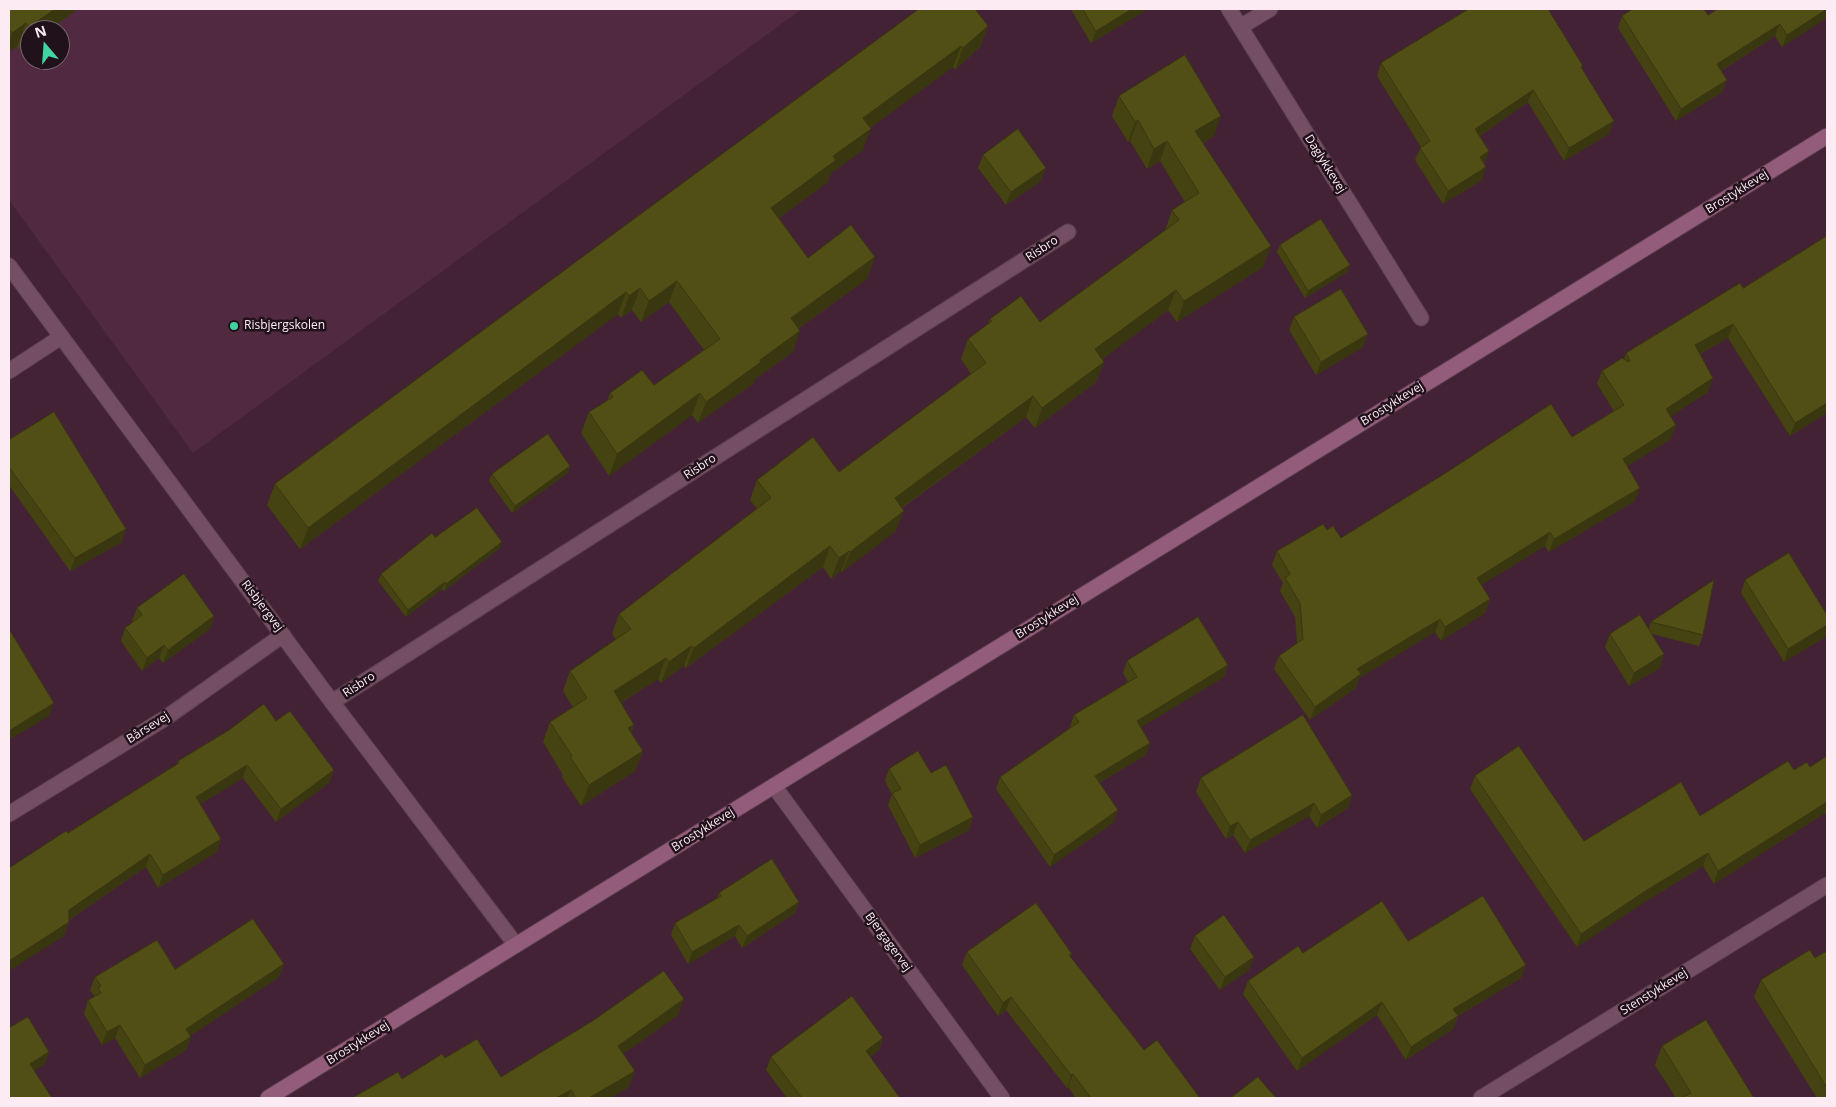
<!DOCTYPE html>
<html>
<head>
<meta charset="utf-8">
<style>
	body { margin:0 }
	#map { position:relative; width:1836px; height:1107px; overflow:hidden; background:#432235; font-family:"Open Sans",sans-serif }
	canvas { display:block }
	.frame { position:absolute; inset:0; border:10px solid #fdebf4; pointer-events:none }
	.north { position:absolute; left:20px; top:20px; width:50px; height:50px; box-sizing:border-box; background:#20111a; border:1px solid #786871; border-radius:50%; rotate:342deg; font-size:14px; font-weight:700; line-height:20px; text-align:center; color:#fdebf4 }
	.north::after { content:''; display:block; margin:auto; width:18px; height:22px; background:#3fd4a2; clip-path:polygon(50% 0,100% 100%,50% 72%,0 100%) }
</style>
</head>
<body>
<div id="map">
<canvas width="1836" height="1107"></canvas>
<div class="frame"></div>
<div class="north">N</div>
</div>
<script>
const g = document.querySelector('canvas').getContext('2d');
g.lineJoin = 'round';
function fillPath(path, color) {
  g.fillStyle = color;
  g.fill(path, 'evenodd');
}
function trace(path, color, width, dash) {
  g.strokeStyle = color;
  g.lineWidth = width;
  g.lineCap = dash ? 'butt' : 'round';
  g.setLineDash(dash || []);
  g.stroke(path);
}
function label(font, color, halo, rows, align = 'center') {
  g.font = font + ' "Open Sans",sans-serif';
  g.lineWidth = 5;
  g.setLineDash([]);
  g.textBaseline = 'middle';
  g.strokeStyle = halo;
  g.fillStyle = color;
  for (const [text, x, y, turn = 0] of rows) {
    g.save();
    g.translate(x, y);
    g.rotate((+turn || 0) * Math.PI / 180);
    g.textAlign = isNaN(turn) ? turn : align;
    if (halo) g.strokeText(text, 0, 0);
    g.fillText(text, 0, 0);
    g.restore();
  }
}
fillPath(new Path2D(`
	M9,9H802L193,453L9,200ZM30,30H60V60H30Z`), '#512940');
const street = new Path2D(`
	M1229,9L1421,318
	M1240,27L1270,9
	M9,266L332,702L516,945
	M9,371L61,337
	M332,702L1068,232
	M774,786L1002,1098
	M9,814L167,717L283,635
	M1481,1098L1827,885`);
const secondary = new Path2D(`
	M268,1098L1827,136`);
trace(street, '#5b3f50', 17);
trace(secondary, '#5b3f50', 17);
trace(street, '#744f63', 15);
trace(secondary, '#945c7b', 15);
fillPath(new Path2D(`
	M9,9H78L21,51L17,46L9,52Z
	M1073,9H1148L1091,43L1072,11Z
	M1464,9H1548L1582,69L1609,134L1564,161L1528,102L1480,136L1489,151L1484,164L1482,180L1443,204L1415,160L1421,147L1377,76L1381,63L1465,11Z
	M1827,9L1782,47L1775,36L1721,71L1727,80L1722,92L1676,121L1618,28L1622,16L1708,15Z
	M988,26L980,47L955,70L953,67L870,128L863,150L831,173L828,182L779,218L808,258L875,257L867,279L799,328L793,352L755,379L754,383L698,423L692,415L609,476L581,433L589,412L607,401L610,393L654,385L704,350L669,302L641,322L632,310L621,318L618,314L300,549L267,505L275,484Z
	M1119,96L1214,136L1203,143L1263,267L1177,322L1168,310L1102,359L1104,362L1096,382L1035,428L1026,417L902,508L896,531L842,572L841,571L831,579L823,567L686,668L684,666L661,683L658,679L621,703L634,725L631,733L643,751L635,771L581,806L562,777L563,775L543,742L550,722L573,707L563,691L570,671L616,639L612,634L619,614L757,509L750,500L757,480L839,472L971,374L961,359L968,339L988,324L990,319L1040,322L1165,231L1172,210L1185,202L1160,161L1147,169L1130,141L1128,142L1112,116Z
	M983,155L1041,181L1006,205L978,168Z
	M1280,245L1347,272L1305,298L1277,252Z
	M1740,283L1827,413L1790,436L1728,338L1700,354L1708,392L1670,416L1671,439L1627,466L1635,501L1549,552L1545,546L1481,585L1490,599L1485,613L1441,641L1435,632L1359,678L1356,688L1310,720L1274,669L1279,656L1297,643L1295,617L1280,591L1283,583L1272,565L1277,551L1327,530L1341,538L1572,437L1614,411L1597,384L1602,371L1624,359L1626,353Z
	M1294,317L1363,347L1316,375L1289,330Z
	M9,440L122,542L70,571L9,485Z
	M570,466L568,473L512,513L489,481L492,474Z
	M435,537L502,542L500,548L444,591L442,589L406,617L378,581L381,574Z
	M1745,580L1827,636L1784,662L1741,593Z
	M137,608L214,616L210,629L163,663L159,658L142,671L121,641L125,628L133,622L132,621Z
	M1651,622L1703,635L1699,646L1652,634L1660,668L1629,686L1605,647L1610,634L1649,629Z
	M1127,661L1228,665L1224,677L1141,727L1150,743L1146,755L1099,783L1118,810L1114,822L1050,867L996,789L1000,777L1071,727H1070L1074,715L1128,682L1123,673Z
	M276,721L334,770L329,783L276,822L243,778L200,804L221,839L217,852L158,888L146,867L69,920V922L64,936L68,833L177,764L178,761Z
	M1827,756V816L1825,813L1714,884L1703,866L1643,903L1577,947L1470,789L1475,776L1584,841L1700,816L1794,770L1810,767Z
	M889,769L973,817L969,830L915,858L888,805L892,794L885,781Z
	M1201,778L1352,795L1348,808L1317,828L1309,816L1245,853L1233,835L1226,839L1196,792Z
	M719,893L799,902L795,913L742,948L735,936L688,964L671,935L675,923L717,898Z
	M1195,936L1254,957L1249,970L1220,990L1190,949Z
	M1408,941L1521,978L1458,1016L1453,1029L1406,1060L1377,1015L1297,1071L1243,994L1248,981L1303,953Z
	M1827,951V1098H1817L1754,997L1761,980L1815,958Z
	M967,952L1072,954L1070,957L1144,1050L1200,1098H1076L1068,1087L1067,1088L1006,1010L998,1016L962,965Z
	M284,964L279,977L190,1036L191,1037L186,1050L140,1078L115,1038L102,1045L84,1014L88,1000L95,997L90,990L95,977L175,969Z
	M684,999L678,1015L623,1054L629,1087L610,1098H352L402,1079L445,1058L501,1077Z
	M883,1038L879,1050L870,1057L900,1098H787L766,1070L771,1057Z
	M1662,1046L1754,1098H1676L1655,1065Z`), '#464313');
fillPath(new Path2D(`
	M55,9H78L49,30H30V44L21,51L29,27Z
	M1132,9H1148L1091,43L1096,31Z
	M1827,9V18L1782,47L1787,35Z
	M26,23L17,46L9,52V41L12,33Z
	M1780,24L1775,36L1712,76L1717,64Z
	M988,26L980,47L955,70L963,48Z
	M961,46L953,67L855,139L863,118Z
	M1727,80L1722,92L1676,121L1681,109Z
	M1533,90L1528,102L1471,142L1475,129Z
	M1221,116L1214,136L1188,152L1195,131Z
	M1138,120L1130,141L1128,142L1135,122Z
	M1614,121L1609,134L1564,161L1569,148Z
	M871,129L863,150L831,173L828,182L764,229L771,208L833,156Z
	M1167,141L1160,161L1147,169L1154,149Z
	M1489,151L1484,164L1480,157Z
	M1486,167L1482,180L1443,204L1448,191Z
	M1046,168L1041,181L1006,205L1011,192Z
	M1271,246L1263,267L1177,322L1184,301Z
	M875,257L867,279L783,339L791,318Z
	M1350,265L1347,272L1305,298L1308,291Z
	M677,281L669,302L641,322L649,301Z
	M640,288L632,310L621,318L629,296Z
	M1176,290L1168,310L1088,370L1095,349Z
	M626,292L618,314L300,549L308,528Z
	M1733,324L1728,338L1690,359L1695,345Z
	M800,331L793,352L755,379L754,383L698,423L706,402L760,360Z
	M1368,334L1363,347L1316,375L1321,362Z
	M1104,362L1096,382L1035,428L1042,408Z
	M1713,378L1708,392L1661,423L1666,409Z
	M700,393L692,415L609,476L617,454Z
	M1033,396L1026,417L887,518L895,498Z
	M1827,403V413L1790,436L1795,423Z
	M1676,425L1671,439L1618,472L1623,459Z
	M570,466L568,473L512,513L515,506Z
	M1640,488L1635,501L1549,552L1554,539Z
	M904,511L896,531L842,572L850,552Z
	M126,529L122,542L70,571L75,558Z
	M1550,532L1545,546L1472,591L1477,578Z
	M502,542L500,548L444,591L446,584Z
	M830,546L823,567L686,668L694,648Z
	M849,551L841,571L831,579L839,558Z
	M445,582L442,589L406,617L408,610Z
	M1490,599L1485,613L1441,641L1445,627Z
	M214,616L210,629L163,663L168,650Z
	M1440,619L1435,632L1359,678L1356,688L1310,720L1315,707L1357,669Z
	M1827,625V636L1784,662L1788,649Z
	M164,645L159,658L142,671L147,658Z
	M691,646L684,666L661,683L669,662Z
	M1664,654L1660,668L1629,686L1634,673Z
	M666,658L658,679L606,712L614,691Z
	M1228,665L1224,677L1132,733L1137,721Z
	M54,703L49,716L9,740V731Z
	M634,725L627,745L628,728Z
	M1150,743L1146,755L1090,788L1095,776Z
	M643,751L635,771L581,806L589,785Z
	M247,765L243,778L191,810L196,797Z
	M334,770L329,783L276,822L281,809Z
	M1352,795L1348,808L1317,828L1321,815Z
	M1827,802V807L1825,813L1714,884L1718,871Z
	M1314,803L1309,816L1245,853L1250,840Z
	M1118,810L1114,822L1050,867L1054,855Z
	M973,817L969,830L915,858L920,845Z
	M1238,822L1233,835L1226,839L1230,826Z
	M221,839L217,852L158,888L163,875Z
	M1708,853L1703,866L1643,903L1577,947L1581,934L1647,890Z
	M150,854L146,867L64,923L69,910Z
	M799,902L795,913L742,948L747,936Z
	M69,922L64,936L9,971V961Z
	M739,925L735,936L688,964L692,952Z
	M1254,957L1249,970L1220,990L1225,977Z
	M284,964L279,977L181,1042L186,1029Z
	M1526,965L1521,978L1458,1016L1453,1029L1406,1060L1411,1047L1453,1009Z
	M1011,997L1006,1010L998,1016L1003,1003Z
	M684,999L678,1015L612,1062L618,1046Z
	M1382,1002L1377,1015L1297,1071L1302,1058Z
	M120,1025L115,1038L102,1045L107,1032Z
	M191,1037L186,1050L140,1078L145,1065Z
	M883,1038L879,1050L861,1063L866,1051Z
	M49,1052L45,1064L26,1076L30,1064Z
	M635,1071L629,1087L610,1098H589Z
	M1073,1074L1068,1087L1067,1088L1071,1075Z
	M571,1090L567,1098H556Z`), '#39370f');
const building = new Path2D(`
	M9,9H55L29,27L26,23L12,33L9,29Z
	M919,9H975L988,26L963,48L961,46L863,118L871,129L833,156L836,160L771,208L808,258L851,225L875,257L791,318L800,331L760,360L761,362L706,402L700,393L617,454L589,412L613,397L610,393L642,370L654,385L720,339L677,281L649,301L640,288L629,296L626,292L308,528L275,484Z
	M1083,9H1132L1096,31Z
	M1469,9H1548L1583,66L1581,67L1614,121L1569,148L1533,90L1475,129L1489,151L1480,157L1486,167L1448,191L1420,148L1430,141L1381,63Z
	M1633,9H1704L1708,15L1718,9H1827L1787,35L1780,24L1717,64L1727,80L1681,109L1622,16Z
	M1185,55L1221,116L1195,131L1271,246L1184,301L1176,290L1095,349L1104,362L1042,408L1033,396L895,498L904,511L850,552L849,551L839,558L830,546L694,648L691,646L669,662L666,658L614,691L634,725L628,728L643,751L589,785L570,757L572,756L550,722L587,698L570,671L631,629L619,614L771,498L757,480L813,437L839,472L986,363L968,339L992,321L990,319L1021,296L1040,322L1179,220L1172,210L1199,193L1167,141L1154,149L1138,120L1135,122L1119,96Z
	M1018,129L1046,168L1011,192L983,155Z
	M1321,219L1350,265L1308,291L1280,245Z
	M1827,236V403L1795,423L1733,324L1695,345L1713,378L1666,409L1676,425L1623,459L1640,488L1554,539L1550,532L1477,578L1490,599L1445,627L1440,619L1357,669L1361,674L1315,707L1279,656L1303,639L1300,603L1285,578L1290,574L1277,551L1323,524L1327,530L1333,526L1341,538L1452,469L1551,404L1572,437L1624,405L1602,371L1622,358L1629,362L1630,361L1626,353L1740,283L1743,288Z
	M1341,289L1368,334L1321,362L1294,317Z
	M54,412L126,529L75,558L9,467V440Z
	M548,434L570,466L515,506L492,474Z
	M477,508L502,542L446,584L445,582L408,610L381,574L432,533L435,537Z
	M1789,553L1827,615V625L1788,649L1745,580Z
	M184,574L214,616L168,650L164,645L147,658L125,628L142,615L137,608Z
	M1714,580L1703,635L1651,622Z
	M1640,615L1664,654L1634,673L1610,634Z
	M1198,617L1228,665L1137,721L1150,743L1095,776L1118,810L1054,855L1000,777L1079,722L1074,715L1137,677L1127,661Z
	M9,629L54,703L9,731Z
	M264,704L276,721L290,711L334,770L281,809L247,765L196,797L221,839L163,875L150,854L69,910V922L9,961V868L66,831L68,833L179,763L178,761L229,730Z
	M1303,715L1352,795L1321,815L1314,803L1250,840L1238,822L1230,826L1201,778Z
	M1519,746L1584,841L1681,782L1700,816L1788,761L1794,770L1807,762L1810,767L1827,756V802L1718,871L1708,853L1647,890L1581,934L1475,776Z
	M918,751L931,773L946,765L973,817L920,845L892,793L901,789L889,769Z
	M772,859L799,902L747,936L739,925L692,952L675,923L721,896L719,893Z
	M1483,896L1526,965L1453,1009L1458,1016L1411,1047L1382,1002L1302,1058L1248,981L1298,946L1303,953L1382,901L1408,941Z
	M1036,903L1072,954L1069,955L1144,1050L1157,1040L1200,1098H1091L1073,1074L1071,1075L1011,997L1003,1003L967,952Z
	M1224,915L1254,957L1225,977L1195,936Z
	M253,919L284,964L186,1029L191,1037L145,1065L120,1025L107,1032L88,1000L101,993L98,988L101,986L95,977L157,940L175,969Z
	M1810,950L1815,958L1827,951V1088L1761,980Z
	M664,971L684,999L618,1046L635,1071L589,1098H576L571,1090L556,1098H352L398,1072L402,1079L442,1054L445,1058L477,1039L501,1077L594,1020Z
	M852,996L883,1038L866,1051L900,1098H802L771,1057Z
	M28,1017L49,1052L30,1064L52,1098H9V1028Z
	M1706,1020L1754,1098H1682L1691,1093L1662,1046Z
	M1258,1077L1276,1098H1231Z`);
fillPath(building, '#514e16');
trace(building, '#39370f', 1);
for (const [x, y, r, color] of [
	[234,326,5,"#3fd4a2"]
]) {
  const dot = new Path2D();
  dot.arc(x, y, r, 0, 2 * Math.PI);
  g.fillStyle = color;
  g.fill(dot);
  trace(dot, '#20111a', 2);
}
label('12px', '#fdebf4', '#20111a', [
	["Daglykkevej",1325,164,58],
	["Brostykkevej",1737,192,-32],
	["Risbro",1042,249,-33],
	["Brostykkevej",1392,404,-32],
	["Risbro",700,467,-33],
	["Risbjergvej",262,606,53],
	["Brostykkevej",1047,617,-32],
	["Risbro",359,685,-33],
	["Bårsevej",148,728,-32],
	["Brostykkevej",703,830,-32],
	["Bjergagervej",888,942,54],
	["Stenstykkevej",1654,992,-32],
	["Brostykkevej",358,1043,-32]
]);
label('12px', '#fdebf4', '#20111a', [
	["Risbjergskolen",244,326]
], 'left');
</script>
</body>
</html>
